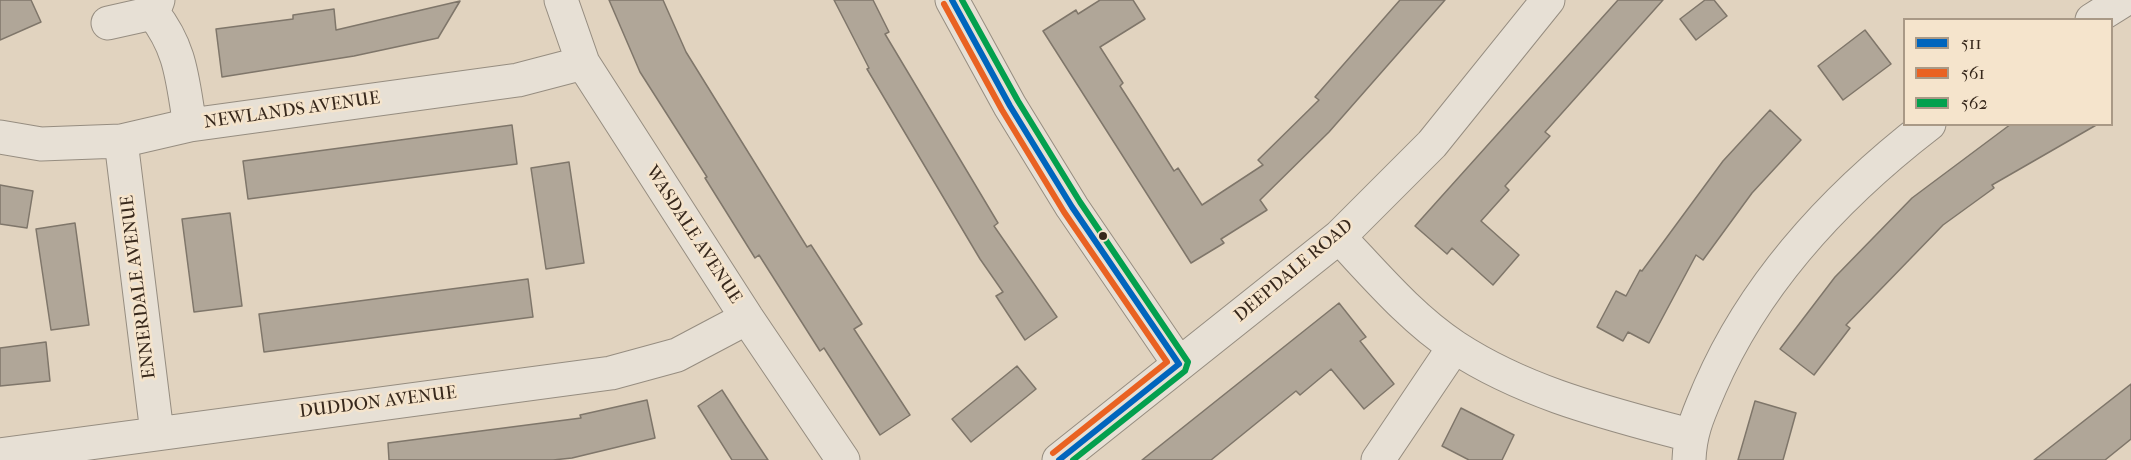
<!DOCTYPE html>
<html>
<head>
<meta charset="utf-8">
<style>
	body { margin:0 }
	#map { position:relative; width:2131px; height:460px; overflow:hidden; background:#e1d3bf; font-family:"IM FELL French Canon",serif }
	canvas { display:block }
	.legend { position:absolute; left:1903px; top:18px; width:210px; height:108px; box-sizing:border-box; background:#f5e4cc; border:2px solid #a99986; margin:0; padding:8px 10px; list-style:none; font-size:18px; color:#37281c }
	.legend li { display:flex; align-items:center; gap:12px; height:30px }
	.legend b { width:30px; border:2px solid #a99986 }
</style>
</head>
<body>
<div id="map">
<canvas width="2131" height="460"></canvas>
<ul class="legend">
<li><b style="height:8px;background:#0065bd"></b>511</li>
<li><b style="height:8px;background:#e96222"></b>561</li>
<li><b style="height:8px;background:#03a04e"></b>562</li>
</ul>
</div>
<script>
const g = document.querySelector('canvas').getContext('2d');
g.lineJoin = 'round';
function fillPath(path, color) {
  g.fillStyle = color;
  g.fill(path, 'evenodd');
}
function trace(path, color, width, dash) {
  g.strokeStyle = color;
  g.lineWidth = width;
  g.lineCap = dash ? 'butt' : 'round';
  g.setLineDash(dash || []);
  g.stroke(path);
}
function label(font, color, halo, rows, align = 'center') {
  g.font = font + ' "IM FELL French Canon",serif';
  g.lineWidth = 5;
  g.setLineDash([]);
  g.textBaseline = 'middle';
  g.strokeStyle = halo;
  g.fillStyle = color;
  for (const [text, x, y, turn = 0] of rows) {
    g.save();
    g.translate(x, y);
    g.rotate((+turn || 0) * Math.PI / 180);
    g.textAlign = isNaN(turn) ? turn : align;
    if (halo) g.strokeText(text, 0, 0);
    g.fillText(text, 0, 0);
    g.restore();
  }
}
const building = new Path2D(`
	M0,0H31L41,22L0,40Z
	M609,0H663L686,52L807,247L811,245L862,324L854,329L910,415L880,435L824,348L820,351L759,255L755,258L705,178L707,177L640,72Z
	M834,0H873L889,32L885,34L998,223L994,226L1057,317L1025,340L996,296L1003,292L980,259L867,69L869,68Z
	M1100,0H1133L1145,19L1100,47L1123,83L1120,86L1138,114L1174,171L1178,168L1202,205L1263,165L1258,160L1319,100L1315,97L1400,0H1445L1329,132L1260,200L1267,210L1221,239L1224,243L1191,263L1043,31L1076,10L1078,14Z
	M1618,0H1663L1545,132L1550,136L1505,186L1509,190L1481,221L1519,255L1493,285L1452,248L1447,254L1415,226Z
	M1705,0H1714L1727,16L1696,40L1680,19Z
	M460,1L438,38L354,56L222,77L216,29L293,19V15L334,9L336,30Z
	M1865,30L1891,64L1843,100L1818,66Z
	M1770,110L1801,140L1752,193L1703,260L1696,255L1649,343L1628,332L1623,341L1597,327L1616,291L1626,296L1640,270L1642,271L1723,161Z
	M2011,124H2098L1992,185L1994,188L1943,225L1846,325L1850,328L1814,375L1780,349L1835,277L1912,198Z
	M512,125L517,164L248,199L243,161Z
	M569,162L584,263L546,269L531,168Z
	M0,185L33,191L27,228L0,224Z
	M230,213L242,306L194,312L182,219Z
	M75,223L89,325L51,330L36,229Z
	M528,279L533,317L264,352L259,314Z
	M1339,303L1366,337L1360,341L1394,384L1364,409L1331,369L1300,395L1296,391L1211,460H1142Z
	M46,342L50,381L0,386V348Z
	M1017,366L1036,389L971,442L952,419Z
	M2131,384V439L2105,460H2034Z
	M722,390L742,421L768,460H732L698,406Z
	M647,400L655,438L572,458L553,460H389L388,443L581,418L580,415Z
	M1755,401L1796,413L1783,460H1738Z
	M1461,408L1514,435L1502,460H1469L1442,446Z`);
fillPath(building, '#b0a698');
trace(building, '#7f766a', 1.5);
const minor = new Path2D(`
	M158,0L153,13C182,50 182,80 190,125
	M561,0L583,63L747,318L843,460
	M952,0L1010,106L1072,207L1179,364
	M2092,20L2124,0
	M108,23L153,13
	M0,137L41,144L121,141L190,125L518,80L583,63
	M121,141L157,433
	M1339,237C1375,275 1411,318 1455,347C1527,394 1608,413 1689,435
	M0,455L611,373L677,355L747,318
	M1059,460L1339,237L1432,144L1548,0
	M1378,460L1454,347
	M1689,460C1690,431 1699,413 1710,387C1756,281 1838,194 1929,124`);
trace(minor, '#968d80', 35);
trace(minor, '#e7e0d5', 33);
trace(new Path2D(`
	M952,0L1010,106L1072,207L1179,364
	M1059,460L1179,364`), '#0065bd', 6);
trace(new Path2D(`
	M944,4L1002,110L1064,212L1167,362L1053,453`), '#e96222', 6);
trace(new Path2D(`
	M962,0L1018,101L1080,202L1188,362L1185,371L1073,460`), '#03a04e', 6);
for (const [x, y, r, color] of [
	[1103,236,5,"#37281c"]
]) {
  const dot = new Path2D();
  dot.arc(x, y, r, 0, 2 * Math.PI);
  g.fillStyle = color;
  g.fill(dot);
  trace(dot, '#f5e4cc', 2);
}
label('18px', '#37281c', '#f5e4cc', [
	["NEWLANDS AVENUE",292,111,-8],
	["WASDALE AVENUE",693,235,57],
	["DEEPDALE ROAD",1294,271,-40],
	["ENNERDALE AVENUE",139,287,-97],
	["DUDDON AVENUE",378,403,-7]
]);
</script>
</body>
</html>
